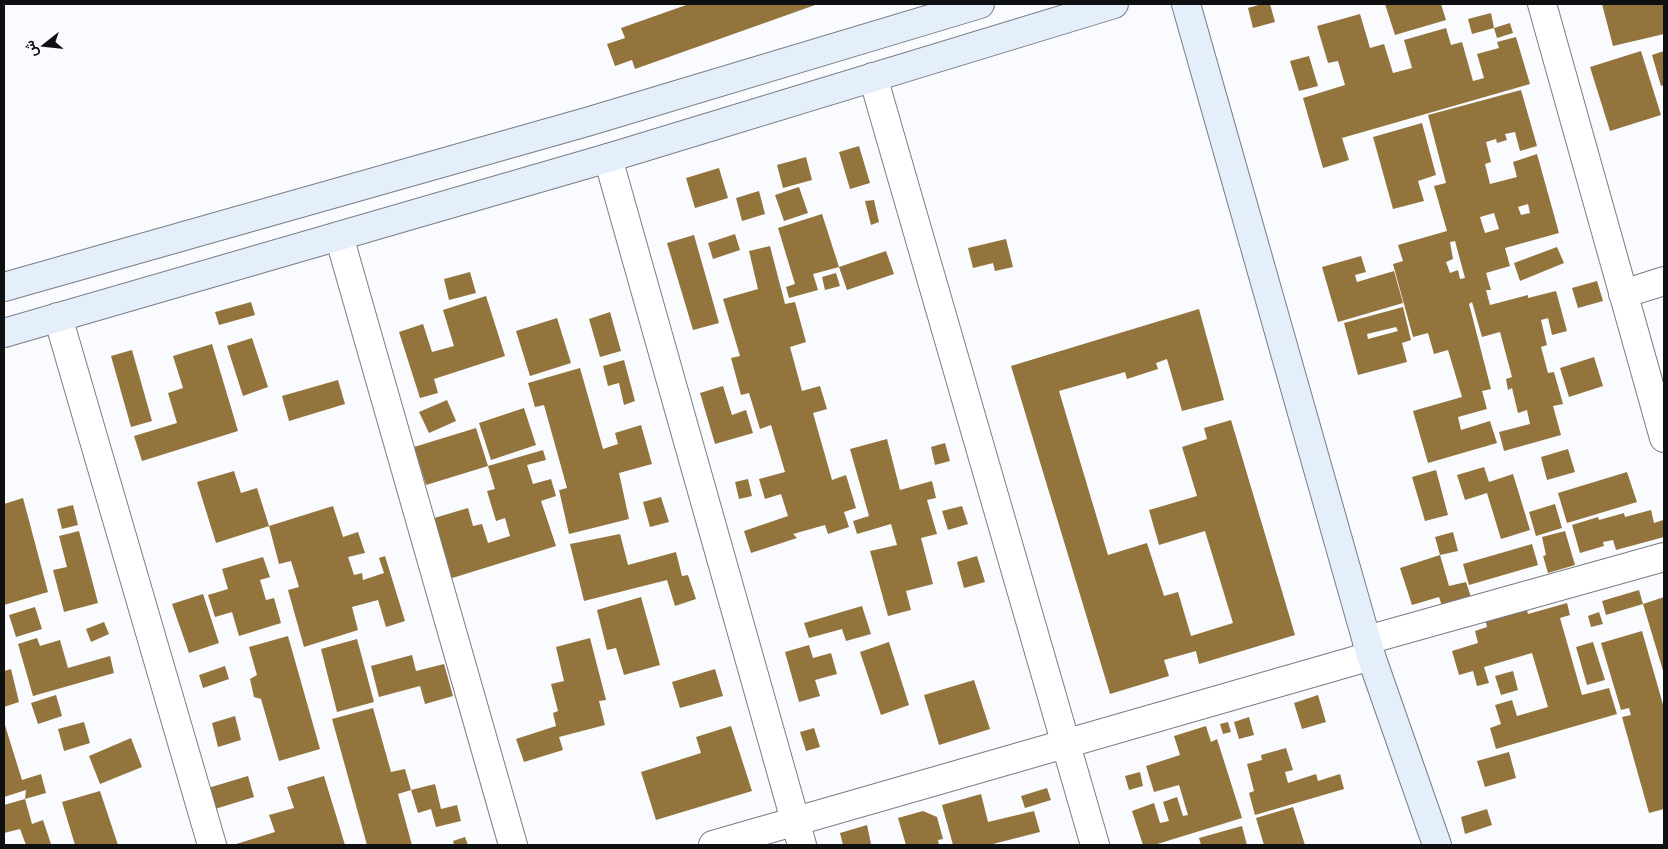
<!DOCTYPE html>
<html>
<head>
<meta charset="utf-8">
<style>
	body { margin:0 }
	#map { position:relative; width:1668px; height:849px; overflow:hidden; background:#f9fbfe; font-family:Helvetica,Vazirmatn,sans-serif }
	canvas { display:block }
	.frame { position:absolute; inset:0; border:5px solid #0e1012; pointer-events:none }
	.north { position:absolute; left:20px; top:20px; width:50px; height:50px; -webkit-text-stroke:4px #f9fbfe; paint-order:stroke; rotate:254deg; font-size:14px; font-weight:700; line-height:20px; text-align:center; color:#0e1012 }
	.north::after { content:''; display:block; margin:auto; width:18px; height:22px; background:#0e1012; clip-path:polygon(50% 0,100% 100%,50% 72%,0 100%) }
</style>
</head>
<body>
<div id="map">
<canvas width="1668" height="849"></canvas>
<div class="frame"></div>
<div class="north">ش</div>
</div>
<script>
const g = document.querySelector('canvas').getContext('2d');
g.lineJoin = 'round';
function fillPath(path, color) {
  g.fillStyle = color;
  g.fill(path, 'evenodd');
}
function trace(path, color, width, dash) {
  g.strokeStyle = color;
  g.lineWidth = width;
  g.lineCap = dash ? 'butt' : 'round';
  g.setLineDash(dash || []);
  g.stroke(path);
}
fillPath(new Path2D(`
	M689,4H818L635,69L632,60L615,66L607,44L625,38L621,28Z
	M1262,4H1270L1275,22L1253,28L1248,8Z
	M1385,4H1441L1446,20L1395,35Z
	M1602,4H1664V34L1613,46Z
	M1491,13L1494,28L1510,23L1513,33L1497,38L1494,28L1472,34L1468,19Z
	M1360,14L1370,48L1384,44L1393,73L1412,68L1404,40L1446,28L1451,45L1462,42L1473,81L1484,78L1477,54L1499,48L1497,42L1516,37L1530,84L1342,138L1349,160L1323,168L1303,98L1345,85L1338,61L1328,63L1317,26Z
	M1641,51L1661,115L1610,131L1590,67Z
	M1664,51V85L1661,86L1652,55Z
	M1309,56L1318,86L1299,91L1290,61Z
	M1521,90L1537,146L1520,151L1515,132L1505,134L1507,140L1497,143L1496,139L1486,142L1491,162L1485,164L1490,184L1517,177L1513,162L1537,154L1559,233L1505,248L1510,266L1486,273L1491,290H1486L1490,305L1528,295V298L1556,291L1567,331L1552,335L1548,318L1541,320L1547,345L1541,347L1548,373L1554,372L1563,404L1553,406L1561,435L1504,451L1499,432L1530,424L1527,410L1518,413L1512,388L1508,390L1506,379L1512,377L1500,332L1482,337L1472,302L1469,304L1491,389L1482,391L1487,409L1458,417L1461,430L1490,421L1497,443L1428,463L1413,411L1462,397L1448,350L1434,354L1428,333L1413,337L1393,264L1403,261L1398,245L1447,231L1434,186L1446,183L1428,115ZM1528,204L1530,213L1521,215L1518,207ZM1494,213L1499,229L1485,233L1480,217ZM1455,241L1465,278L1460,279L1458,270L1450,273L1446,262L1453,259L1450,242Z
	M1422,123L1436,175L1418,181L1424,201L1393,209L1373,137Z
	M859,146L870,183L850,189L839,152Z
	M806,157L812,180L783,188L777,165Z
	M719,168L728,198L695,208L686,178Z
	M799,187L808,213L784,221L775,195Z
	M759,191L765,214L742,221L736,198Z
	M874,200L879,222L871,225L865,201Z
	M822,214L839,267L886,251L894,274L847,290L839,267L813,274L818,290L789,298L786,287L795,284L778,228Z
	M735,234L740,250L713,259L708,243Z
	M694,235L719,323L693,330L667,243Z
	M1006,239L1013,267L995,271L993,263L973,268L968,248Z
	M770,246L785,304L795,302L806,342L790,347L802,391L820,386L827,409L813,413L832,480L846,475L856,508L844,512L849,527L828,534L825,525L793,534L797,538L751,553L744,531L788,516L781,494L765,499L759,479L785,472L771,425L760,429L749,393L741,395L731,358L740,356L723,299L758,289L749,251Z
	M1557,247L1564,263L1520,281L1514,263Z
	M1361,256L1366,272L1355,275L1357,282L1394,271L1403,303L1338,322L1322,267Z
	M470,272L476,293L449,300L444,279Z
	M836,273L840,286L825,290L822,277Z
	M1597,281L1603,301L1578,308L1572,288Z
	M486,296L505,356L434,379L438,393L420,398L399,332L423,324L432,352L454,346L443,310Z
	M251,302L255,315L219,325L215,312Z
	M1403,307L1411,340L1402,343L1407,362L1358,375L1344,323ZM1396,327L1398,331L1368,339L1367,334Z
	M1199,309L1224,400L1182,411L1167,359L1156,363L1158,369L1127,379L1125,372L1059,391L1108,555L1147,543L1164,596L1178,592L1191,636L1233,623L1205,531L1159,545L1149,510L1197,496L1182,447L1207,439L1204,428L1231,420L1295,635L1199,664L1196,651L1164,660L1169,676L1110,694L1011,366Z
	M610,312L621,351L600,357L589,319Z
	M557,318L571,363L530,376L516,331Z
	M252,338L268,387L243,396L227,346Z
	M212,344L238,431L142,461L134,436L177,423L168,393L183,388L173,356Z
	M132,350L152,421L131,427L111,356Z
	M1594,357L1603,386L1569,397L1560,368Z
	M624,360L635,401L624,405L619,383L608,386L603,366Z
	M580,368L603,449L618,444L615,433L641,425L652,464L619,473L629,519L569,534L559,490L567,488L544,405L535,407L528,383Z
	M338,380L345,404L289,421L282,396Z
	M723,386L732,415L746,410L753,433L715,444L700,393Z
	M447,400L456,421L429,433L419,412Z
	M524,408L536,445L491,460L479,423Z
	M476,428L488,466L426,485L414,447Z
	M887,439L900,490L932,481L936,498L927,500L937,534L921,538L933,584L906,591L911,610L888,616L870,551L897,545L891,524L857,534L853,521L869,516L850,449Z
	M945,443L950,461L935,465L931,447Z
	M1568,449L1575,472L1547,480L1541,457Z
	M543,450L546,460L527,465L533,484L551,479L556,496L541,501L556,546L449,579L431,519L468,508L473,526L482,524L488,543L510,536L505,518L496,521L487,491L495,489L488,466Z
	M1484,467L1489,482L1513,474L1530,530L1501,539L1487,493L1465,500L1457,475Z
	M1436,470L1448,515L1425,521L1412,477Z
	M234,471L241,493L257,488L269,526L216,543L197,482Z
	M1627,472L1637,502L1567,523L1558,493Z
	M748,479L752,496L739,499L735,482Z
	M661,497L669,522L650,527L643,502Z
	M23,498L48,592L4,605V504Z
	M1555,504L1562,528L1536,536L1529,512Z
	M73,505L78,525L62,529L57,509Z
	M333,506L343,537L358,532L365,553L348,557L354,575L362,573L363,580L384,573L379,558L385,556L405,621L386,627L378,600L352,607L358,630L304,647L288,590L299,587L291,561L279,564L269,526Z
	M962,506L968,524L948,530L942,511Z
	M1651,510L1654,523L1663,520L1664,537L1616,550L1613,540L1603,542L1604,546L1580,553L1572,525L1598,517L1599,520L1624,513L1625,517Z
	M79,531L98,603L64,612L53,570L67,567L59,536Z
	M1565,531L1575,565L1548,573L1543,556L1546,555L1542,537Z
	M1453,532L1458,551L1440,555L1435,537Z
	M620,534L628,565L676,552L682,576L688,575L696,599L675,606L667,580L584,601L570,544Z
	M1532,544L1538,565L1469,585L1463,564Z
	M1440,555L1449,586L1466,582L1471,597L1442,606L1439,597L1412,605L1400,568Z
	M977,556L985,582L964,588L957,562Z
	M263,557L270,577L260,580L266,600L274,598L281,623L239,636L232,612L215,617L208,595L228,589L222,569Z
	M1639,590L1643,604L1664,597V674L1643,604L1606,615L1602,601Z
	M203,594L219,643L189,653L172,604Z
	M641,597L660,665L624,675L616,648L607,650L597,610Z
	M1567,603L1570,615L1560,618L1582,695L1609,688L1617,714L1496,749L1490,728L1501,724L1495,705L1512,700L1517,716L1548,707L1532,653L1484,667L1489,683L1477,686L1473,671L1459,675L1452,651L1478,643L1475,631L1487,627L1485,618L1526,606L1528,614Z
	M862,606L871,634L846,641L842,629L809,638L804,623Z
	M35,607L42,629L16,637L9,615Z
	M1599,612L1603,624L1591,627L1588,616Z
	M104,622L109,634L91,642L86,629Z
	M1642,631L1664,708V809L1649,813L1622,717L1631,715L1629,708L1621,710L1601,643Z
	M288,636L320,749L279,761L261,699L254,697L250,679L257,675L249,647Z
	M37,638L40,646L60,640L68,668L110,656L114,673L33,696L18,644Z
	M590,638L606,700L599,701L605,725L559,737L563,750L524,762L516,739L556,726L553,713L558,711L551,684L564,681L556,647Z
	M357,639L374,702L337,712L321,649Z
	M889,642L909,705L881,715L860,652Z
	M1593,642L1605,680L1587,685L1576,647Z
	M809,645L813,658L831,653L837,674L815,680L820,696L799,702L785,652Z
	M412,655L416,671L444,664L453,696L425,704L420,686L379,697L371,666Z
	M225,666L229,679L203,688L199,675Z
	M11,669L19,702L4,707V671Z
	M715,669L723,696L680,708L672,682Z
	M1513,671L1518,690L1501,695L1495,676Z
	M974,680L990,729L939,745L924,695Z
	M56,695L62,716L38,724L31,703Z
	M1318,695L1326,722L1302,729L1294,703Z
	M373,708L391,772L405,769L411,790L398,794L412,845H367L332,719Z
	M235,716L241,740L218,747L212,723Z
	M1249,717L1254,735L1239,739L1234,722Z
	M4,722L22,780L41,774L46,793L25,799L26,790L4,797Z
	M84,722L90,743L64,751L58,729Z
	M1228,722L1231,732L1223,734L1220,724Z
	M731,726L752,791L656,820L641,772L701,753L696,737Z
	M1206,726L1211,742L1217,739L1242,818L1154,845H1143L1132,811L1154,803L1160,823L1169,821L1163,802L1177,797L1183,816L1188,815L1179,785L1154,792L1146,766L1180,755L1174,736Z
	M814,728L820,747L806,751L800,732Z
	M131,738L142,767L100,784L89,756Z
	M1286,748L1293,770L1285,772L1288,783L1316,774L1318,781L1340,774L1344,789L1255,815L1249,793L1254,791L1247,764L1262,760L1261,755Z
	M1509,752L1516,778L1485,787L1477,761Z
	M1140,772L1143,786L1129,790L1125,776Z
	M248,776L254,797L215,809L208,788Z
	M324,776L345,845H233L275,832L269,815L294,808L287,787Z
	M435,784L441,809L457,805L461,821L436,827L431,809L418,813L411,790Z
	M1047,788L1051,800L1025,808L1021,796Z
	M100,791L118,845H75L62,802Z
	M981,794L988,822L1034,811L1040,832L989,845H953L942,805Z
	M25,799L32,824L43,820L51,844L26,845L20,829L4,833V805Z
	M1293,807L1305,845H1264L1256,818Z
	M1487,809L1492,825L1465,834L1461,817Z
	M923,811L937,817L943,839L938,840L939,845H906L898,818Z
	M867,825L871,844L843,845L840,833Z
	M1242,826L1247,845H1201L1199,838Z
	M465,837L468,845H454L453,841Z`), '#93743d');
const street = new Path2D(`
	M1542,4L1664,438
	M873,77L1095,845
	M608,158L802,845
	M339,236L513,845
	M1623,294L1664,281
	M58,317L212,845
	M1367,640L1664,557
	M713,845L1371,656`);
const secondary = new Path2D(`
	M1186,4L1371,656L1437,845
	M4,287L590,121L980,4
	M4,333L608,158L1114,4`);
trace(street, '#787d85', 30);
trace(secondary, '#787d85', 30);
trace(street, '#fff', 28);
trace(secondary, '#e5eefb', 28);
</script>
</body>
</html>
